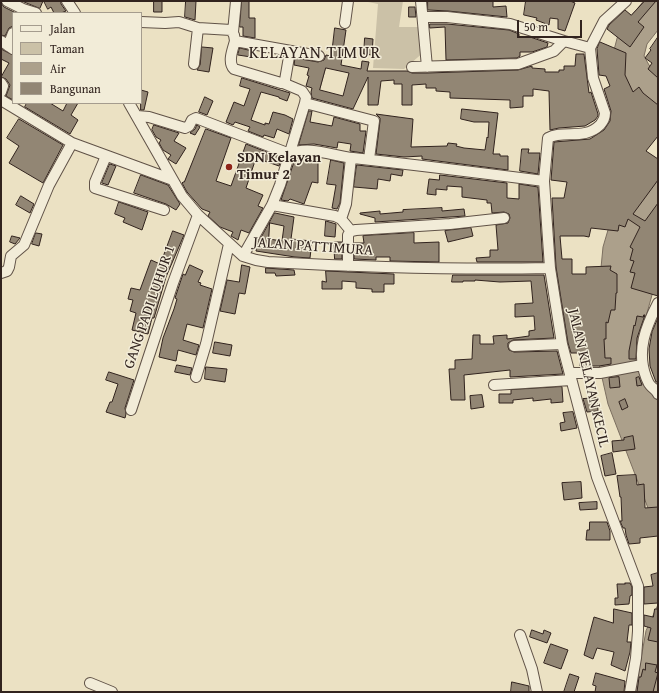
<!DOCTYPE html>
<html>
<head>
<meta charset="utf-8">
<style>
	body { margin:0 }
	#map { position:relative; width:659px; height:693px; overflow:hidden; background:#ebe1c3; font-family:"Gentium Book Plus",serif }
	canvas { display:block }
	.frame { position:absolute; inset:0; border:2px solid #31231e; pointer-events:none }
	.legend { position:absolute; left:12px; top:12px; width:130px; height:92px; box-sizing:border-box; background:#f2ecd8; border:1px solid #a59c8e; margin:0; padding:5px 7px; list-style:none; font-size:12px; color:#31231e }
	.legend li { display:flex; align-items:center; gap:8px; height:20px }
	.legend b { width:20px; border:1px solid #a59c8e }
	.scale { position:absolute; left:517px; top:20px; width:65px; height:18px; box-sizing:border-box; border:2px solid #31231e; border-top:0; padding-left:5px; font-size:12px; line-height:14px; white-space:nowrap; color:#31231e; -webkit-text-stroke:3px #f2ecd8; paint-order:stroke }
</style>
</head>
<body>
<div id="map">
<canvas width="659" height="693"></canvas>
<div class="frame"></div>
<ul class="legend">
<li><b style="height:5px;background:#f2ecd8"></b>Jalan</li>
<li><b style="height:11px;background:#cbc1a7"></b>Taman</li>
<li><b style="height:11px;background:#aca08b"></b>Air</li>
<li><b style="height:11px;background:#928674"></b>Bangunan</li>
</ul>
<div class="scale">50 m</div>
</div>
<script>
const g = document.querySelector('canvas').getContext('2d');
g.lineJoin = 'round';
function fillPath(path, color) {
  g.fillStyle = color;
  g.fill(path, 'evenodd');
}
function trace(path, color, width, dash) {
  g.strokeStyle = color;
  g.lineWidth = width;
  g.lineCap = dash ? 'butt' : 'round';
  g.setLineDash(dash || []);
  g.stroke(path);
}
function label(font, color, halo, rows, align = 'center') {
  g.font = font + ' "Gentium Book Plus",serif';
  g.lineWidth = 3;
  g.setLineDash([]);
  g.textBaseline = 'middle';
  g.strokeStyle = halo;
  g.fillStyle = color;
  for (const [text, x, y, turn = 0] of rows) {
    g.save();
    g.translate(x, y);
    g.rotate((+turn || 0) * Math.PI / 180);
    g.textAlign = isNaN(turn) ? turn : align;
    if (halo) g.strokeText(text, 0, 0);
    g.fillText(text, 0, 0);
    g.restore();
  }
}
fillPath(new Path2D(`
	M363,1H403L399,27H422L424,52L404,69L373,68L378,4Z`), '#cbc1a7');
const water = new Path2D(`
	M644,1H658V30L647,44L644,56L649,65L658,76V131L631,106L614,50L619,31Z
	M658,175V249L655,256L652,295L639,342L658,400V534L608,404L596,351L598,299L603,247L613,213Z
	M658,605V692H635L646,631Z`);
fillPath(water, '#aca08b');
trace(water, '#7b6e5f', 1);
const building = new Path2D(`
	M22,1H43L40,8Z
	M44,1H61V4L66,11L61,13H54L51,7L48,9Z
	M154,1H162V12H154Z
	M186,1H196L195,20L185,17Z
	M242,1H249V18H255V38L243,36V27H240Z
	M428,1H493V7L506,6L507,17L448,11L428,10Z
	M526,1H570L575,3L565,31L558,29V19L550,18L549,25L536,20L537,18L524,15Z
	M645,1H656L638,22L644,27L630,47L607,29L609,25L625,10L631,15Z
	M1,3L4,7L16,13H13V26L9,28L5,36L1,35Z
	M409,7H415L416,17H409Z
	M430,24H447L509,30L519,34V37H530L548,43L547,47L532,52H520V56L517,58L446,60L445,27L430,28Z
	M335,28L346,30L341,65L361,69L362,61L369,62L367,71H407L412,73H427L518,70L532,66V68L545,69V72H559V70H564V66H575L576,54H584L589,93L591,92L598,114V116L595,120L585,126L559,128L550,130L549,91L533,89V96H523V107L510,108V100L450,98V92L436,91V88H426V84L412,85V105H402V84H394V80L381,81L378,105H368V77L353,109L312,98L311,92L312,88L306,86L309,76L307,75L309,68L294,65L295,58L318,62L324,60L326,55L331,56ZM326,68L349,73L343,96L320,90Z
	M658,37V78L648,69L652,63L645,58L651,50L650,49Z
	M365,38L373,39L372,55L364,54Z
	M600,42L626,53L625,75L633,92L639,87L643,93L658,105V136L646,151L658,159V180L633,214L645,221L658,203V296L631,288L635,273L630,272L634,261L630,260L633,249L630,247L640,227L628,219L625,227L619,225L618,231L591,228L589,237L584,236H560L562,259H572V274H586V267L611,266L610,270L617,274V293H616L615,310H611L608,323L606,322V339H604L605,358H611V364L599,366H580V353H571L568,343L556,267L552,198H564L567,182L551,180L554,142L590,139L604,130L610,121L611,111L604,89L610,86L606,76L599,75L597,49Z
	M202,47L213,48L209,72L197,70L200,65Z
	M240,48L252,51L251,57L238,55Z
	M1,49L13,55V100L6,96L10,85L6,79L1,77L9,63L1,59Z
	M242,78L290,93L287,101L279,98V97L261,92L251,120L265,125V123L269,124L273,112L285,115L293,119L289,134L277,129L274,138L264,135L263,137L248,131L250,127L235,122L233,125L226,122L234,102L244,106L250,89L240,86Z
	M141,90L148,92L144,110H141Z
	M205,97L213,101L207,115L199,112Z
	M27,103H50L63,111L67,103H78L71,115L78,120L70,134L25,107Z
	M462,109L498,113L493,154H500V156H508V170L422,159V156L404,157L376,154L380,121V118L376,114L413,119L411,147L447,146L448,143L457,144L456,146L464,148L485,150L487,137L488,138L489,122H474L461,119Z
	M309,111H312L310,122L332,126L334,117L360,124V131H366L363,153L350,151L351,144L338,142L337,148L314,144L299,145Z
	M19,119L63,145L43,183L9,163L19,146L7,138Z
	M154,125L179,133L174,141L186,148L176,164L168,159L171,155L163,150L159,143L161,140L156,137L152,130Z
	M197,125L200,127L195,135L190,133L195,129Z
	M206,129L231,138L216,181L231,186L246,144L282,158L279,166L256,158L246,188L263,195L258,206L263,208L249,233L241,230L238,240L231,236L233,232L220,227L208,216L210,212L202,209L187,192L182,183L183,182H184Z
	M522,149H529L528,153H540L538,174L520,171Z
	M305,157L318,158V183L312,182L304,204L290,199L288,201L281,200L295,159Z
	M331,160L344,163L340,203L337,209L332,208L336,185L327,184Z
	M110,164L116,166L108,185L102,183Z
	M357,165L403,170L402,176L391,174L390,181L378,179L377,189L354,187Z
	M141,175L168,185L180,204L176,210L166,204L134,193Z
	M440,175L507,183V198L519,199V184L538,187L543,262H477L476,258L490,257V250H498L496,225L508,223L510,218L509,214L504,212L492,213L491,203H487V200L462,197V187L447,186V190L436,189V195L427,194L429,179L439,180Z
	M21,196L34,204L30,213L16,205Z
	M119,202L148,212L142,230L123,222L125,218L115,214Z
	M442,208V211L464,209L465,216L375,222V218L360,214V213L380,211V214L403,212V210Z
	M275,213L294,217L291,239L312,241L310,258L295,257L256,251L257,245ZM270,223L284,226L282,241L269,239Z
	M326,221L336,224L335,237L325,236Z
	M471,228L473,236L448,242L445,231Z
	M173,231L184,235L166,277L154,318H152L148,334L132,330L136,313L130,311L133,300L128,299L131,288L140,290L151,260L160,264Z
	M36,233L42,234L39,246L32,244Z
	M414,233V243L439,242V262L390,261V257H376V260L354,259V243H364L363,236Z
	M12,236L20,238L15,244L10,242Z
	M334,242H342V259H335Z
	M190,265L203,271L198,282L201,283L200,285L212,289L203,328L187,324L183,340L199,345L196,355L178,350L176,361L159,357L163,338L174,309L177,299L175,298L183,274L185,275Z
	M242,265L250,267L245,294L239,293L235,314L220,311L227,280L239,282Z
	M266,268L294,270L295,275L276,276L275,273H266Z
	M326,271L394,274V284H384V292H372V289L356,288V282L342,281V289H322V281L326,282Z
	M453,275H544L554,338L513,340L508,343V347L509,350L514,352L557,351L563,374L510,377V370L464,375L465,400H451L449,369H455V360L472,359L473,335H480V344H494L493,336L507,335V339L522,337L529,336V331L535,330L534,316L515,317V304L533,303L531,281L500,282L475,280V281H463V282H452Z
	M644,315H645L637,338L636,359H629V351L634,325L635,326L637,316L643,317Z
	M658,318V382H656L650,366L649,349L652,332Z
	M215,342L232,345L230,356L213,353Z
	M177,365L192,368L190,375L175,372Z
	M206,367L227,369L225,382L205,379Z
	M109,372L134,380L125,408L126,414L125,418L106,412L110,402H112L118,384L106,380Z
	M619,377L620,387L610,388L609,378Z
	M639,377L642,385L637,386L636,378Z
	M562,387L563,402L551,403V399L533,401V398L513,400V403H499V394H511V390Z
	M482,395L484,407L471,409L470,396Z
	M597,398L598,411L587,412L583,399Z
	M625,399L628,407L622,410L619,402Z
	M573,412L577,428L561,431L560,423L565,422L563,413Z
	M633,436L635,449L613,452L612,441L624,440V438Z
	M612,453L616,474L605,476L601,456Z
	M636,475L637,485L644,484L645,508L658,507V536L640,538V543L629,544L626,535L625,528H623L620,521H622L621,497H620L617,476Z
	M581,482L582,498L564,500L562,483Z
	M597,502V509L580,510L579,503Z
	M590,522H607L610,531V540H586L587,530H589Z
	M658,573V603L644,604V587L653,586L651,575Z
	M625,583H630L632,587V595L630,596L629,604L615,605V598H618L617,584H625Z
	M614,609L632,613V625H629L627,642H631L630,652L625,671L611,665L614,652L597,648L593,659L584,655L594,617L613,623Z
	M655,609H658V642L648,640L651,628L644,626V615L653,617Z
	M532,630L543,634L544,630L551,633L547,643L530,637Z
	M551,644L568,650L561,669L544,663Z
	M646,663L657,665L655,672L658,673L653,692H637L639,677H641L643,669L645,670Z
	M596,673L625,681L624,692H595L596,686L593,685Z
	M570,674L579,677L574,692H564Z
	M512,682L529,686V692H511Z`);
fillPath(building, '#928674');
trace(building, '#31231e', 1);
const street = new Path2D(`
	M7,1L23,9L36,13
	M67,1L75,13
	M421,1L427,67
	M626,1L604,21L590,48L593,78L605,113C605,119 603,121 600,125C584,141 563,129 548,138L544,181L550,268L562,344L597,477L638,586V631L636,658L630,692
	M423,17H447L510,24L564,41L590,48
	M141,22L165,23L179,22L198,28L231,30L234,35L235,41L319,56
	M345,23L348,1
	M233,32L236,1
	M1,41L13,49
	M235,41C233,49 227,62 234,69L281,83L284,82L285,80L290,51
	M8,46L13,33
	M194,64L198,28
	M412,67L518,64L554,51L564,41
	M1,83L3,86L1,92
	M1,100L72,143L173,180
	M129,103L182,196L198,215L243,256L256,260L268,262C362,267 456,270 550,268
	M305,103L374,121L369,159
	M137,116L149,117L185,128L189,126L192,120L196,118L290,154C309,145 333,156 353,158C417,165 481,173 544,181
	M106,156L95,182V188L164,210
	M272,205L335,216L341,219L351,231
	M341,219L346,204L351,158
	M243,256L272,205L280,185L305,103L306,97L302,91L283,83
	M348,266V235L351,231L356,230L450,224L504,218
	M1,273L7,271L9,267L11,256L24,245L49,185L72,143
	M658,303C646,326 636,351 646,377C647,379 648,383 650,385C653,389 656,389 658,394
	M514,346L562,344
	M570,373H600L642,365
	M196,377L206,344L229,244
	M494,385L571,380
	M131,410L173,283L198,215
	M520,635L532,669L537,692
	M90,683L112,692`);
trace(street, '#605247', 12);
trace(street, '#f2ecd8', 10);
for (const [x, y, r, color] of [
	[229,167,4,"#8f2418"]
]) {
  const dot = new Path2D();
  dot.arc(x, y, r, 0, 2 * Math.PI);
  g.fillStyle = color;
  g.fill(dot);
  trace(dot, '#f2ecd8', 1.5);
}
label('bold 15px', '#31231e', '#f2ecd8', [
	["SDN Kelayan",237,158],
	["Timur 2",237,175]
], 'left');
label('15px', '#31231e', '#f2ecd8', [
	["JALAN PATTIMURA",313,247,4],
	["GANG PADI LUHUR 1",150,307,-71],
	["JALAN KELAYAN KECIL",588,378,77]
]);
g.letterSpacing = '1px';
label('17px', '#31231e', '#f2ecd8', [
	["KELAYAN TIMUR",315,54]
]);
g.letterSpacing = '0px';
</script>
</body>
</html>
